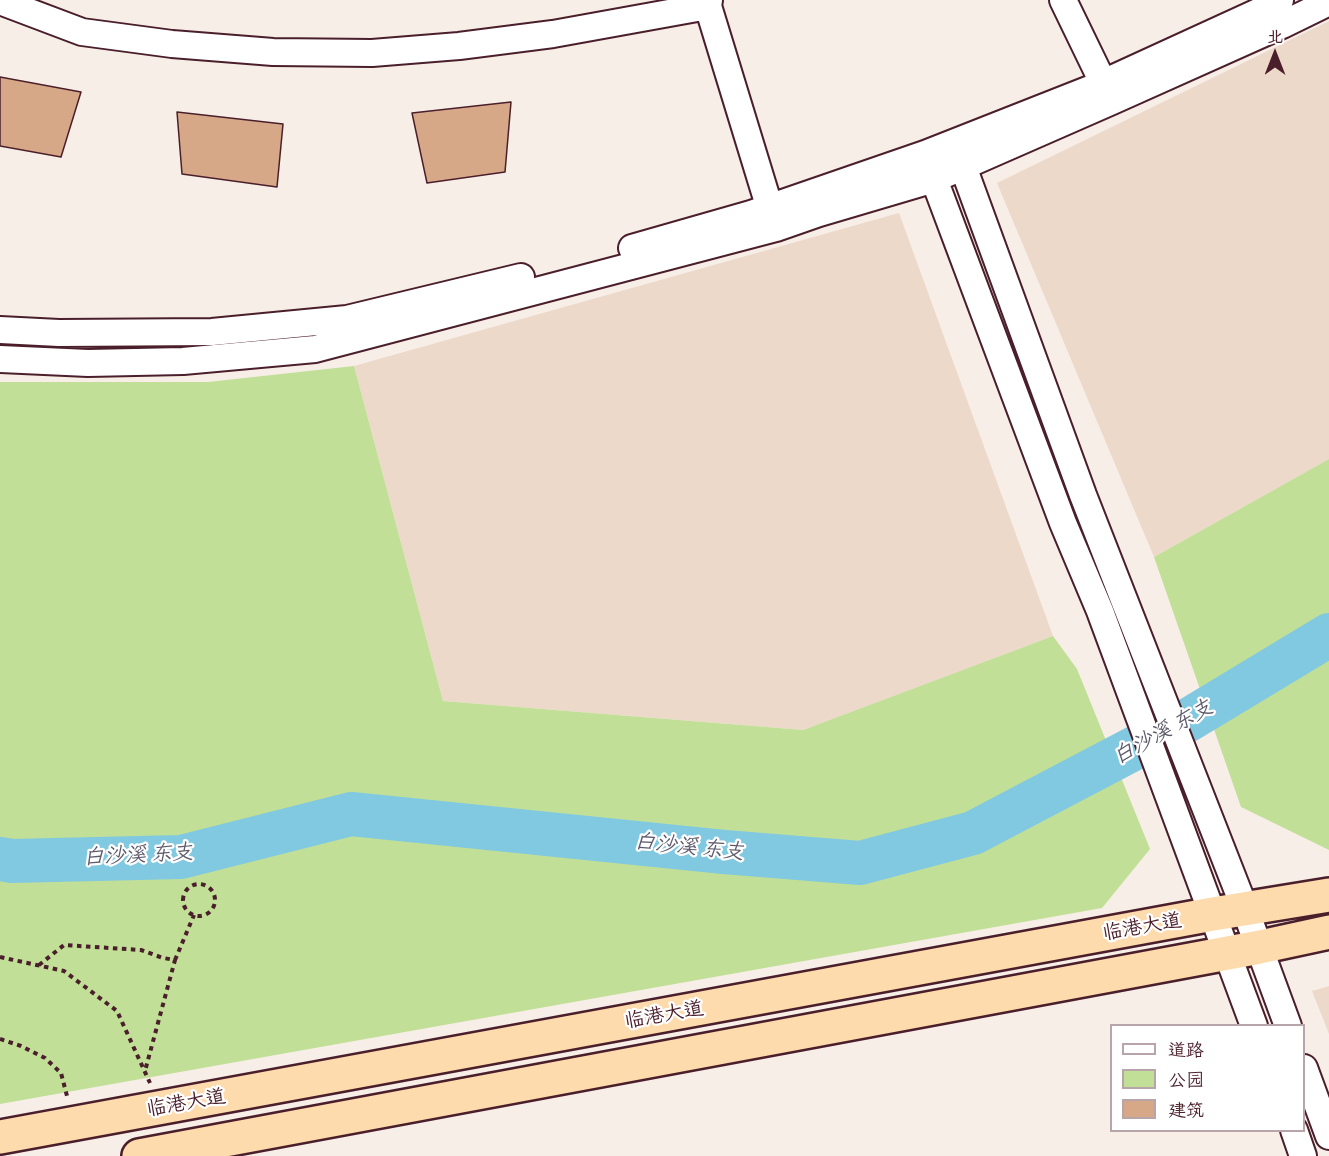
<!DOCTYPE html>
<html>
<head>
<meta charset="utf-8">
<style>
	body { margin:0 }
	#map { position:relative; width:1329px; height:1156px; overflow:hidden; background:#f7eee7; font-family:Delius,"LXGW WenKai TC",sans-serif }
	canvas { display:block }
	.legend { position:absolute; left:1110px; top:1024px; width:195px; height:108px; box-sizing:border-box; background:#fff; border:2px solid #b7a5aa; margin:0; padding:8px 10px; list-style:none; font-size:18px; color:#4a1f2b }
	.legend li { display:flex; align-items:center; gap:12px; height:30px }
	.legend b { width:30px; border:2px solid #b7a5aa }
	.north { position:absolute; left:1245px; top:24px; width:60px; height:60px; -webkit-text-stroke:4px #fff; paint-order:stroke; rotate:0deg; font-size:16px; font-weight:700; line-height:24px; text-align:center; color:#4a1f2b }
	.north::after { content:''; display:block; margin:auto; width:21px; height:27px; background:#4a1f2b; clip-path:polygon(50% 0,100% 100%,50% 72%,0 100%) }
</style>
</head>
<body>
<div id="map">
<canvas width="1329" height="1156"></canvas>
<ul class="legend">
<li><b style="height:8px;background:#fff"></b>道路</li>
<li><b style="height:16px;background:#c1df97"></b>公园</li>
<li><b style="height:16px;background:#d6a888"></b>建筑</li>
</ul>
<div class="north">北</div>
</div>
<script>
const g = document.querySelector('canvas').getContext('2d');
g.lineJoin = 'round';
function fillPath(path, color) {
  g.fillStyle = color;
  g.fill(path, 'evenodd');
}
function trace(path, color, width, dash) {
  g.strokeStyle = color;
  g.lineWidth = width;
  g.lineCap = dash ? 'butt' : 'round';
  g.setLineDash(dash || []);
  g.stroke(path);
}
function label(font, color, halo, rows, align = 'center') {
  g.font = font + ' Delius,"LXGW WenKai TC",sans-serif';
  g.lineWidth = 4.5;
  g.setLineDash([]);
  g.textBaseline = 'middle';
  g.strokeStyle = halo;
  g.fillStyle = color;
  for (const [text, x, y, turn = 0] of rows) {
    g.save();
    g.translate(x, y);
    g.rotate((+turn || 0) * Math.PI / 180);
    g.textAlign = isNaN(turn) ? turn : align;
    if (halo) g.strokeText(text, 0, 0);
    g.fillText(text, 0, 0);
    g.restore();
  }
}
fillPath(new Path2D(`
	M1329,21V459L1154,557L997,183Z
	M899,213L1053,636L803,730L443,701L354,366Z
	M1329,986V1034L1312,991Z`), '#edd9ca');
fillPath(new Path2D(`
	M354,366L443,701L803,730L1053,636L1077,669L1150,849L1102,908L0,1104V382H208Z
	M1329,459V850L1241,807L1154,557Z`), '#c1df97');
trace(new Path2D(`
	M0,859L12,861L181,857L351,814L724,852L860,863L973,833L1190,719L1329,635`), '#80c9e1', 44);
const building = new Path2D(`
	M0,77L81,92L61,157L0,146Z
	M511,102L505,172L427,183L412,113Z
	M177,112L283,124L277,187L182,174Z`);
fillPath(building, '#d6a888');
trace(building, '#4a1f2b', 1.5);
const minor = new Path2D(`
	M709,0L708,6L774,222
	M1063,0L1110,97
	M0,1L82,32L172,44L273,52L372,53L459,46L553,34L708,6
	M957,150L1083,495L1245,909L1288,1026
	M928,163L1063,523L1100,611L1254,1026
	M632,248L751,214L925,154L1090,89L1258,12L1280,0
	M0,330L59,333L212,332L347,319L521,277
	M0,359L88,363L183,361L315,349L776,228L819,213L934,179L1112,101L1282,25L1329,2
	M1304,1068L1329,1136
	M1294,1130L1303,1156`);
const highway = new Path2D(`
	M0,1137L1213,914L1329,895
	M139,1156L1260,947L1329,932`);
trace(minor, '#4a1f2b', 30);
trace(highway, '#4a1f2b', 38);
trace(new Path2D(`
	M183 900a16 16 0 1 1 32 0a16 16 0 1 1-32 0Z
	M0,957L64,971L117,1011L150,1083
	M175,960L194,915
	M39,965L64,945L141,950L163,958L175,960L145,1071
	M0,1039L21,1046L45,1058L61,1073L67,1096`), '#4a1f2b', 4, [4.5, 4.5]);
trace(minor, '#fff', 26);
trace(highway, '#fedbac', 33);
label('20px', '#4a1f2b', '#fff', [
	["临港大道",1142,927,-10],
	["临港大道",664,1015,-10],
	["临港大道",186,1103,-10]
]);
label('italic 21px', '#5d5a6b', '#fff', [
	["白沙溪 东支",1163,732,-29],
	["白沙溪 东支",689,847,6],
	["白沙溪 东支",138,855,-3]
]);
</script>
</body>
</html>
